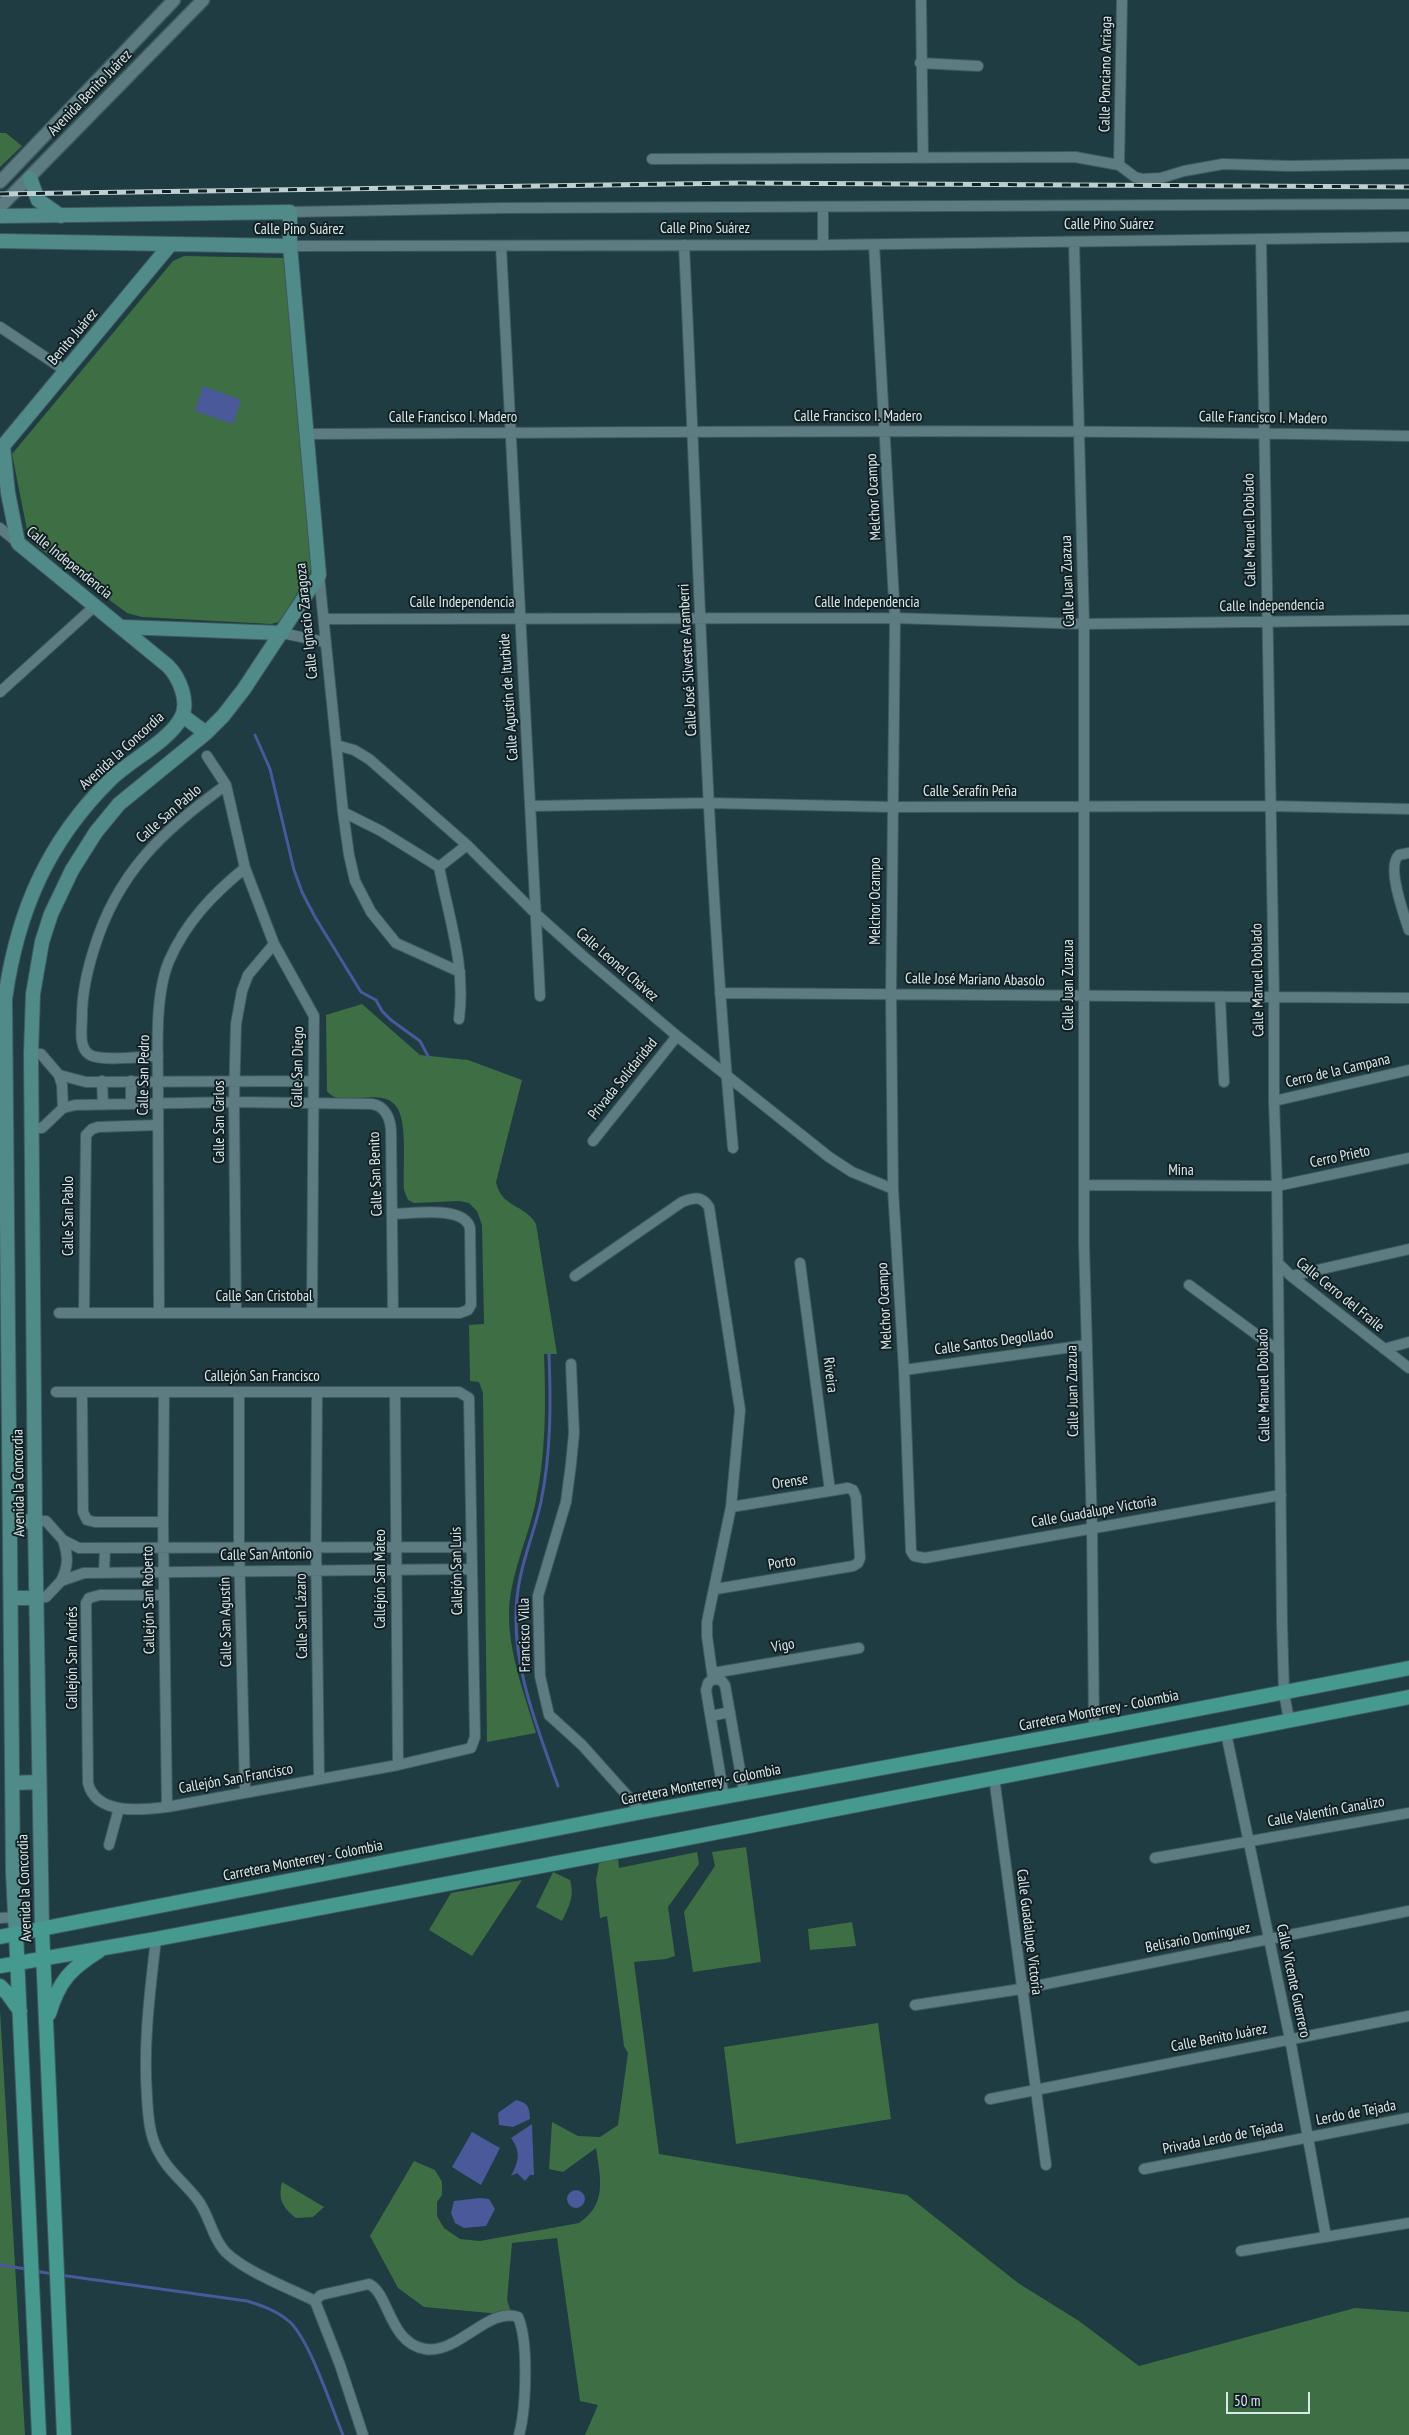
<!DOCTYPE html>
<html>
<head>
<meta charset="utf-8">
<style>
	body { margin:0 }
	#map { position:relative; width:1409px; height:2435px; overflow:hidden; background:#1e3c41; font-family:"PT Sans Narrow",sans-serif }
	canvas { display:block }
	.scale { position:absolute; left:1226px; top:2392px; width:84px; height:22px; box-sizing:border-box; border:2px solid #d8e9ec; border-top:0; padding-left:6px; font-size:15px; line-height:18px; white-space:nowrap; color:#d8e9ec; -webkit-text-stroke:4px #132023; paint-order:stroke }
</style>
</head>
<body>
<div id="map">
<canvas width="1409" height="2435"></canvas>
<div class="scale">50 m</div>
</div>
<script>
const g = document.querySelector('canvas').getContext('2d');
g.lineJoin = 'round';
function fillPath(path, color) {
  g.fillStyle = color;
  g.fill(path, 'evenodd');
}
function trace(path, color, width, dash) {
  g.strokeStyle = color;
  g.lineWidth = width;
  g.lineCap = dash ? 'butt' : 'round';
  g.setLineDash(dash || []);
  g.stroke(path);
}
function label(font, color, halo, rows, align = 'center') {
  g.font = font + ' "PT Sans Narrow",sans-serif';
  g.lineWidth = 4;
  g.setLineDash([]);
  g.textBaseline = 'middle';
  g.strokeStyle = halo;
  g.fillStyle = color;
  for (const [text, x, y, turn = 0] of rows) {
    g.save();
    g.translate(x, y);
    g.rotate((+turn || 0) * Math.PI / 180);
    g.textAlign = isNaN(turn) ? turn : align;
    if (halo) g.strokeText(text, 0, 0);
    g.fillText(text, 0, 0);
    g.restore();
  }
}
fillPath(new Path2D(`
	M0,133H6L22,146L0,167Z
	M184,256L284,258L313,568L279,622L271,624L142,617L127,613L38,547L28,535L12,454L173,261Z
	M362,1004L420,1055L468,1060L522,1080L496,1182C502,1209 524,1203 536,1224L557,1354H544C546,1405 546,1455 535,1505C527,1541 509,1578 509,1615C509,1655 525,1695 536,1733L487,1742L483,1393L479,1382L470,1381L469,1325L484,1324L482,1225L477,1211L469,1203L459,1201L414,1203L408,1200L404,1190C403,1168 406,1137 401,1117C391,1078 343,1113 327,1091L326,1015Z
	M746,1847L761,1962L693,1972L684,1912L715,1866L712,1852Z
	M697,1852L699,1864L668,1907L675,1956L666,1959L634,1962L659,2154L907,2195L1018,2283L1079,2321L1139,2366L1355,2308L1409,2312V2435H585L598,2405L580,2401L557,2238L512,2243L507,2300L512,2315L424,2307L398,2288L370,2236L414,2161L435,2170L442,2182V2195L437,2202V2216L444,2228L460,2239L480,2241L579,2223C608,2204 600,2177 596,2148L563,2172L549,2169L552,2122L578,2136L600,2137L618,2125L628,2053L624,2046L607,1916L600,1918L596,1880L599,1863L618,1858L619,1868Z
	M553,1872L570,1880C575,1895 569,1907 562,1921L536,1907Z
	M522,1880L472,1956L429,1930L451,1893Z
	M852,1922L856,1946L810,1950L808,1929Z
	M0,2010L25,2435H0Z
	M878,2023L891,2119L736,2144L724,2047Z
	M282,2182L324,2207L313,2217L296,2218C282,2207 278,2199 282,2182Z`), '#3e6e44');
fillPath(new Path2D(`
	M203,386L241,400L233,424L195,411Z
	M516,2100C527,2102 530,2107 530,2119L513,2127L499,2125L498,2113Z
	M532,2124L534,2175H530L525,2181L517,2173L511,2176C519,2161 521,2152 511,2138Z
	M472,2132L500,2148L481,2185L452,2167Z
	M567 2199a9 9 0 1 1 18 0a9 9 0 1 1-18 0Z
	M480,2198L489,2199L495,2209L486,2226L464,2228L455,2223L451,2213L454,2201Z`), '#49599a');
trace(new Path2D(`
	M255,735L270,769L294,870L302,892L315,917L361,992L376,1000L382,1011L391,1020L420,1041L428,1056
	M549,1354C551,1404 551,1453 541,1502C534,1534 520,1565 517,1598C510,1661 537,1727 558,1786
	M0,2265L26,2269
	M35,2271L53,2274
	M60,2275L247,2301C263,2306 278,2311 291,2323C311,2344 331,2406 343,2435`), '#49599a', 3);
const minor = new Path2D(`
	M921,0L923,158
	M920,63L978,66
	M652,159L1075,157L1119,165L1135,177L1142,179L1161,178L1184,171L1223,164L1290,166L1409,164
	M1119,165L1122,0
	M290,212L503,208L1409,204
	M1261,239L1274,997V1101L1277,1186L1282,1623L1284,1693L1289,1720
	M1074,242L1084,624V1244L1092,1527L1094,1729
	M684,245C699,546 705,848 733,1148
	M823,245V207
	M874,245L895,618L891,994L893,1189L904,1370L911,1551L914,1556L925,1558L1281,1495
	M290,246L823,245L1409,237
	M501,246L540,996
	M0,327L66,371
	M308,434C675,432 1042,428 1409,436
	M0,528L18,543
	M319,575L343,812L349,855L355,881L371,912L396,943L460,972
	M325,619L895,618L1084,624L1409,620
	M282,633L325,642
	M0,692L96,605
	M336,745L354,750L369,759L467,845L535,913L583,956L677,1036L829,1157L852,1172L893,1189
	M207,756L226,785L245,868L274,944L314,1016L312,1313
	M532,806L709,803L892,807L1270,806L1409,809
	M343,812L381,831L439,867L467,845
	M1409,853L1399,855C1386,866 1404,915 1409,930
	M439,867C449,918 466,967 459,1019
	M720,993L1409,998
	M1220,997L1224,1082
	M31,1054H41L59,1075L86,1082L313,1081
	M158,1056C143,1056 103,1062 90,1055C78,1048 82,1028 82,1016C82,994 87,971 94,949C117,873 163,830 226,785
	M59,1075L62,1085L63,1108
	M102,1081L103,1104
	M131,1081V1103
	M1274,1101L1409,1070
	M32,1128H42L63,1108L75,1105L234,1102L372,1104C385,1106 390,1118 391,1130L393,1312
	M593,1141L677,1036
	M1085,1185L1277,1186L1409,1158
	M800,1263L830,1491
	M1278,1263L1291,1276L1409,1368
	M575,1276L682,1202C694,1197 702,1196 709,1207L740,1410L731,1507L707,1622V1636L713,1679
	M1291,1276L1409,1249
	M1189,1285L1279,1351
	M236,1312L234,1102L236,1024L242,991L248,975L274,944
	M59,1313H460L468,1310L471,1305L470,1228C464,1205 412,1214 393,1214
	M84,1313L86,1135L92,1129L98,1127L158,1125
	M159,1313C159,1239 158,1166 158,1093C158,1053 154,997 169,961C186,922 213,894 245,868
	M1384,1349L1409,1342
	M571,1364L574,1433L571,1464L566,1502L538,1596L540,1676L549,1715L582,1745L642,1812
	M904,1370L1087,1345
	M56,1392H459L469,1398L475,1737L471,1748L398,1765L167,1807C143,1810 96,1816 88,1783L86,1603L89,1598L100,1595H164
	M239,1392V1547L245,1792
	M317,1392L316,1547L319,1779
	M395,1392L398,1765
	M82,1393L83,1512L87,1520L95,1522H163
	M164,1393L163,1522L167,1807
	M35,1521H46L63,1540L79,1548L471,1547
	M104,1573L105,1548
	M61,1581C69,1565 68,1556 63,1540
	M716,1589L853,1566L858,1563L860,1558L856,1497L853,1490L848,1488L731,1507
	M37,1598L46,1597L61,1581L84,1573L471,1569
	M713,1673L859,1648
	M713,1679L721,1680L725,1685L744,1793
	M713,1679L708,1683L706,1690L724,1797
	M711,1716L730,1712
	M1226,1733L1290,2039L1326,2237
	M994,1777L1046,2165
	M109,1845L119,1808
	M1155,1858L1409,1813
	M0,1918L15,1917
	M156,1939C150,1992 143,2043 147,2097C148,2114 149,2133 157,2149C166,2169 184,2182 197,2199C209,2214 211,2234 223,2249C239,2269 291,2289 315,2301
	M915,2005L1021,1989L1409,1911
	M990,2099L1409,2016
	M1144,2169L1409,2118
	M1241,2251L1409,2223
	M363,2435L340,2365L315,2301L321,2295L369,2284C389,2293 389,2343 425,2349C457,2355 489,2306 518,2317C529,2342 526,2409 519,2435`);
const tertiary = new Path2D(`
	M0,182L174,0
	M0,207L203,0`);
const secondary = new Path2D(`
	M30,178L38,200L61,216
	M0,216L290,212V246L319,575L244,689L223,716L206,733L119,804L96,832L72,870L51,914L42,942L33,994L31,1054L35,1521L42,1929
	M0,241L290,246
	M123,627L282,633
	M183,716L206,733
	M10,1522L35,1521
	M11,1598H37
	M12,1783L39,1782
	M16,1934L13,1873L5,999C17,913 47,842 110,780C129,761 169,741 181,718C190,702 179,677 168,666L18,543L8,493L3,446L170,245`);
const primary = new Path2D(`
	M42,1929L64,2435
	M16,1934L39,2435
	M0,1937L642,1812L1094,1729L1409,1668
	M0,1966L156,1939L657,1844L1409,1697
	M0,1986L7,1993L20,2011
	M49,2014C59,1981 70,1969 99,1951`);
trace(minor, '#3f5a5e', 12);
trace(tertiary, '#3f5a5e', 15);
trace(secondary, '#3f5a5e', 16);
trace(primary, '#3f5a5e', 16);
trace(minor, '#5d7c82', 10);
trace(tertiary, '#5d7c82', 12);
trace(secondary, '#518b89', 14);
trace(primary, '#46998f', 14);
const rail = new Path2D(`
	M0,194L740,183L1409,187`);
trace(rail, '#bccfd2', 5);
trace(rail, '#132023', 3, [9]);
label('15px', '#d8e9ec', '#132023', [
	["Calle Ponciano Arriaga",1106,74,-89],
	["Avenida Benito Juárez",90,93,-46],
	["Calle Pino Suárez",1109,225],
	["Calle Pino Suárez",705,229],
	["Calle Pino Suárez",299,230],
	["Benito Juárez",73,337,-50],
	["Calle Francisco I. Madero",858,417],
	["Calle Francisco I. Madero",453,418],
	["Calle Francisco I. Madero",1263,418,1],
	["Melchor Ocampo",874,497,-93],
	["Calle Manuel Doblado",1250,530,-91],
	["Calle Independencia",69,563,39],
	["Calle Juan Zuazua",1068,581,-92],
	["Calle Independencia",462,603],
	["Calle Independencia",867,603],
	["Calle Independencia",1272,606,-1],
	["Calle Ignacio Zaragoza",307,621,-96],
	["Calle José Silvestre Aramberri",688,660,-93],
	["Calle Agustín de Iturbide",509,697,-94],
	["Avenida la Concordia",122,751,-42],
	["Calle Serafín Peña",970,792],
	["Calle San Pablo",169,814,-41],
	["Melchor Ocampo",876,901,-90],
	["Calle Leonel Chávez",617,965,41],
	["Calle José Mariano Abasolo",975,980,1],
	["Calle Manuel Doblado",1258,980,-91],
	["Calle Juan Zuazua",1069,985,-90],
	["Calle San Diego",298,1067,-89],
	["Cerro de la Campana",1338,1071,-13],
	["Calle San Pedro",144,1075,-89],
	["Privada Solidaridad",623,1079,-51],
	["Calle San Carlos",220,1122,-90],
	["Cerro Prieto",1340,1157,-12],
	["Mina",1181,1171],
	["Calle San Benito",376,1174,-92],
	["Calle San Pablo",69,1216,-90],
	["Calle Cerro del Fraile",1340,1295,39],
	["Calle San Cristobal",264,1297],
	["Melchor Ocampo",885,1306,-93],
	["Calle Santos Degollado",994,1342,-8],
	["Riveira",830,1375,83],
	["Callejón San Francisco",262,1377],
	["Calle Manuel Doblado",1264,1385,-91],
	["Calle Juan Zuazua",1073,1391,-91],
	["Orense",790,1482,-9],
	["Avenida la Concordia",19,1483,-91],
	["Calle Guadalupe Victoria",1094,1512,-10],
	["Calle San Antonio",266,1555,-1],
	["Porto",782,1563,-10],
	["Callejón San Luis",457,1571,-91],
	["Callejón San Mateo",381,1579,-90],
	["Callejón San Roberto",149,1600,-91],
	["Calle San Lázaro",302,1616,-91],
	["Calle San Agustín",226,1622,-91],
	["Francisco Villa",525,1635,-91],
	["Vigo",783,1646,-10],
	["Callejón San Andrés",73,1658,-90],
	["Carretera Monterrey - Colombia",1099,1711,-11],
	["Callejón San Francisco",236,1779,-10],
	["Carretera Monterrey - Colombia",701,1785,-11],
	["Calle Valentín Canalizo",1326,1812,-10],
	["Carretera Monterrey - Colombia",303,1861,-11],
	["Avenida la Concordia",25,1888,-92],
	["Calle Guadalupe Victoria",1029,1932,83],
	["Belisario Domínguez",1198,1938,-11],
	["Calle Vicente Guerrero",1293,1981,78],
	["Calle Benito Juárez",1219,2038,-11],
	["Lerdo de Tejada",1356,2113,-11],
	["Privada Lerdo de Tejada",1223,2138,-11]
]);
</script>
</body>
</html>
